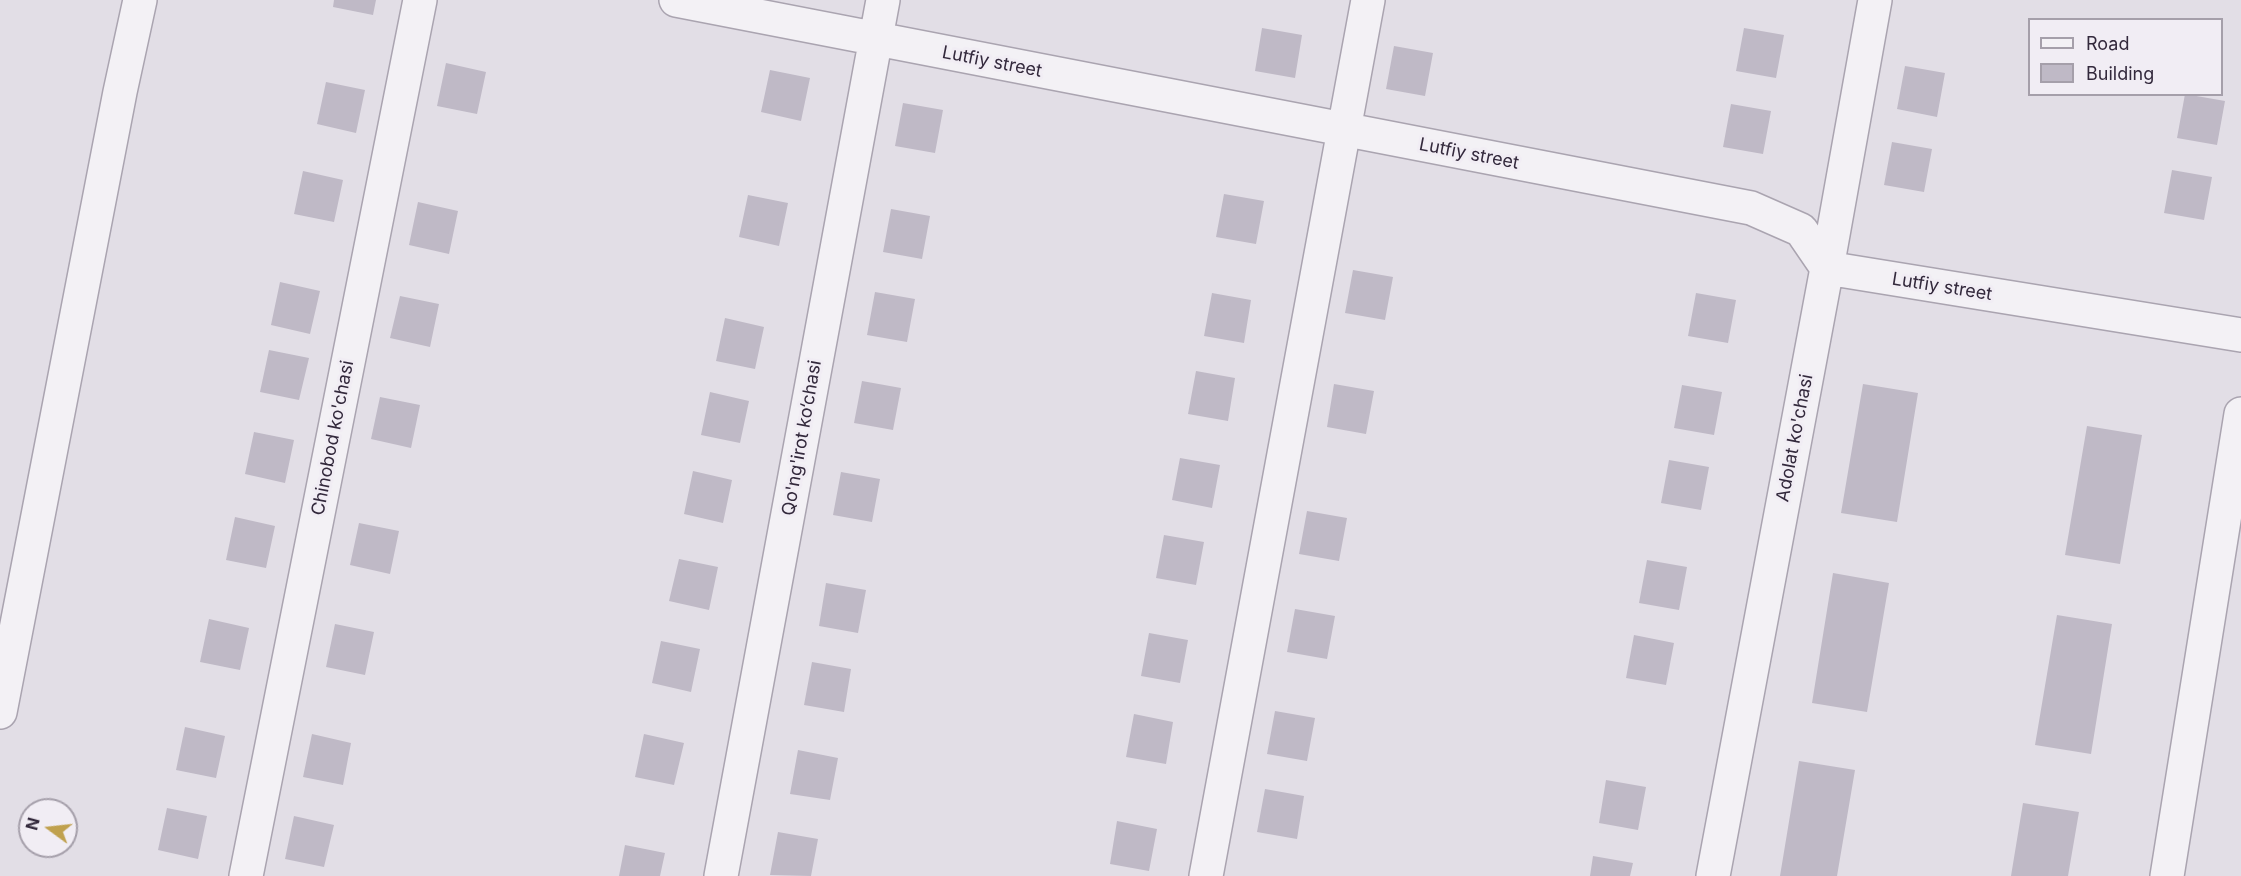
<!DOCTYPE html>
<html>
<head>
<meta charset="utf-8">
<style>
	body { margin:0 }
	#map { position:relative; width:2241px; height:876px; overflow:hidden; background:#e2dee6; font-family:Inter,sans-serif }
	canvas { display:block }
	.legend { position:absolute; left:2028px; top:18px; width:195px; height:78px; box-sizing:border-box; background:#f1edf4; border:2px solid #a59faa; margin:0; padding:8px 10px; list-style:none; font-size:18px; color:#33293c }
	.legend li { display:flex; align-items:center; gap:12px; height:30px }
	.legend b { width:30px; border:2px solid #a59faa }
	.north { position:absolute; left:18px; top:798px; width:60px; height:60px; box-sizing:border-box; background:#f1edf4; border:2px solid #a59faa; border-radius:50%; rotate:285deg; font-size:16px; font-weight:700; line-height:24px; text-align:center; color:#33293c }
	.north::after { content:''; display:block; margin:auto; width:21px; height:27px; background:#c0a14e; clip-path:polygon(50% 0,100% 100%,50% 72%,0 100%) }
</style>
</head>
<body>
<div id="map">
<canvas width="2241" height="876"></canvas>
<ul class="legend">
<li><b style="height:8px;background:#f3f1f5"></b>Road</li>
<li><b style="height:16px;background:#bfb9c6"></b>Building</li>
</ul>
<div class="north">N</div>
</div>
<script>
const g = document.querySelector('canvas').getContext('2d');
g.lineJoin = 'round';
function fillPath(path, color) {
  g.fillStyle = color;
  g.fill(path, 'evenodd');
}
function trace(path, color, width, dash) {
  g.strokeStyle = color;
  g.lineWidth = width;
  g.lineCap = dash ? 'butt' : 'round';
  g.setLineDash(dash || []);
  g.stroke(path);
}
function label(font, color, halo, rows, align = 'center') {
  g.font = font + ' Inter,sans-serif';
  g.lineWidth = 6;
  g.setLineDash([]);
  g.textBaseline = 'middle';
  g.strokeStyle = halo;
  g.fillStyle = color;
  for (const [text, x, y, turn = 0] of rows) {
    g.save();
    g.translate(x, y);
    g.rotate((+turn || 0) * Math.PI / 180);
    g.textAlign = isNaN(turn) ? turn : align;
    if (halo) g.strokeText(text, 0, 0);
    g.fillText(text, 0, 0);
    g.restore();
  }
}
fillPath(new Path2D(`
	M334,0H376L373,15L333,7Z
	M1262,28L1302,35L1295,78L1255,71Z
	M1744,28L1784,35L1776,78L1736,71Z
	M1394,46L1433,53L1425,96L1386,89Z
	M446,63L486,72L477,114L437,106Z
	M1905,66L1945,73L1937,117L1897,109Z
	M770,70L810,78L801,121L761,112Z
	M326,82L365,90L356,133L317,124Z
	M2185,94L2225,101L2217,145L2177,138Z
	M903,103L943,110L935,153L895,146Z
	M1731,104L1771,111L1763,154L1723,147Z
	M1892,142L1932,149L1924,192L1884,185Z
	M2172,170L2212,177L2204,220L2164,213Z
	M303,171L343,180L334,222L294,214Z
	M1224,194L1264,201L1256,244L1216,237Z
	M748,195L788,203L779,246L739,237Z
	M418,202L458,211L449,254L409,245Z
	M891,209L930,216L922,259L883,252Z
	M1353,270L1393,277L1385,320L1345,313Z
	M280,282L320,291L310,334L271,325Z
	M875,292L915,299L907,342L867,335Z
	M1212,293L1251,300L1244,343L1204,336Z
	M1696,293L1736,300L1728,343L1688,336Z
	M400,296L439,304L430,347L390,338Z
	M725,318L764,327L755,369L716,361Z
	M269,350L309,358L299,400L260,392Z
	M1196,371L1235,378L1228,421L1188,414Z
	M862,381L901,388L893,430L854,423Z
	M1334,384L1374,391L1366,434L1327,427Z
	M1863,384L1918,393L1897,522L1841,513Z
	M1682,385L1722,392L1714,435L1674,428Z
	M710,392L749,401L740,443L701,435Z
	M380,397L420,405L411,448L371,439Z
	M2087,426L2142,435L2120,564L2065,555Z
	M254,432L294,440L285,483L245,474Z
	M1180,458L1220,465L1212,508L1172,500Z
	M1669,460L1709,467L1701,510L1661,503Z
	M693,471L732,480L723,523L684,514Z
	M841,472L880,479L872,522L833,515Z
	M1307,511L1347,518L1339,561L1299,554Z
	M235,517L275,526L266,568L226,560Z
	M359,523L399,531L390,574L350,565Z
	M1164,535L1204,542L1196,585L1156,578Z
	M679,559L718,567L709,610L669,601Z
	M1647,560L1687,567L1679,610L1639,603Z
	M1833,573L1889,583L1867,712L1812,703Z
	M826,583L866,590L858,633L819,626Z
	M1295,609L1335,616L1327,659L1287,652Z
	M2057,615L2112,624L2091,754L2035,745Z
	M209,619L249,628L240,670L200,662Z
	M335,624L374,632L365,675L326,667Z
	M1149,633L1188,640L1180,683L1141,676Z
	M1634,635L1674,643L1666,685L1626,678Z
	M661,641L700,649L691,692L652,683Z
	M812,662L851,669L844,712L804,705Z
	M1275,711L1315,718L1307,761L1267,754Z
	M1134,714L1173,722L1166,764L1126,757Z
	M185,727L225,736L216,778L176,770Z
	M312,734L351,743L343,785L303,777Z
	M644,734L684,743L674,785L635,777Z
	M798,750L838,758L830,800L790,794Z
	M1799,761L1855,770L1837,876H1780Z
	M1606,780L1646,787L1638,830L1599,823Z
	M1265,789L1304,796L1297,839L1257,832Z
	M2023,803L2079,812L2068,876H2011Z
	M167,808L207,816L198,859L158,850Z
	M294,816L334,825L324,867L285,859Z
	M1117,821L1157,829L1149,871L1110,864Z
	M778,832L818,839L811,876L770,875Z
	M625,845L665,853L660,876H619Z
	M1593,856L1633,863L1630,876H1590Z`), '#bfb9c6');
const street = new Path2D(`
	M676,0L1751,208L1801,230L1827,268L2241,335
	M0,712L120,92L140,0
	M246,876L420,0
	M721,876L883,0
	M1206,876L1368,0
	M1713,876L1827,268L1875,0
	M2167,876L2241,414`);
trace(street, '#aaa4b0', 36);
trace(street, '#f3f1f5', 33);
label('18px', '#33293c', '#f1edf4', [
	["Lutfiy street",992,62,11],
	["Lutfiy street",1469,154,11],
	["Lutfiy street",1942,287,9],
	["Chinobod ko'chasi",333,438,-79],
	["Qo'ng'irot ko‘chasi",802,438,-80],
	["Adolat ko'chasi",1795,438,-79]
]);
</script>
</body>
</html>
